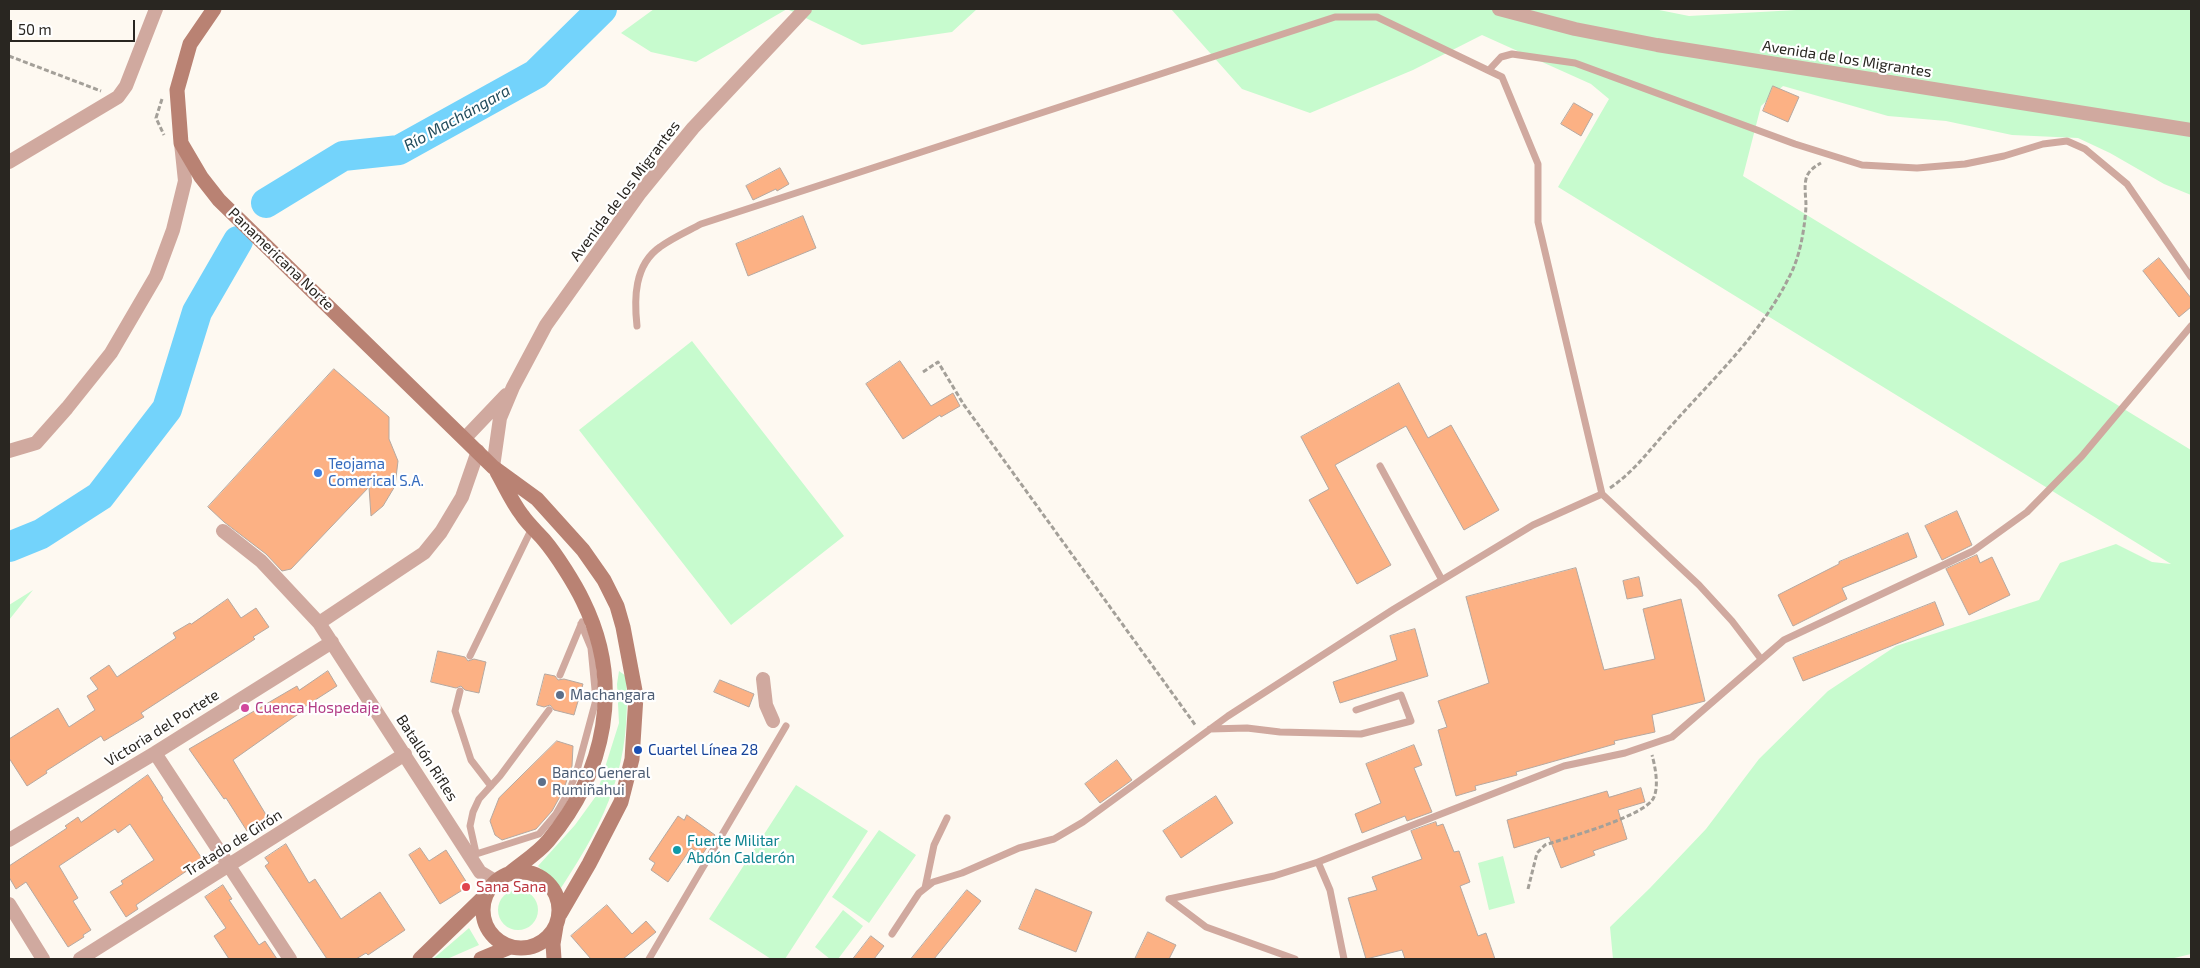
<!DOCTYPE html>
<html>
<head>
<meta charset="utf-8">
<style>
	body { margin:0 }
	#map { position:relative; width:2200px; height:968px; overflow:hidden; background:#fef9f1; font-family:"Exo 2",sans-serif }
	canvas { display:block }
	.frame { position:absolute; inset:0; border:10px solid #292621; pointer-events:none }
	.scale { position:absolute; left:10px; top:20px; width:125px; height:22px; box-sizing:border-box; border:2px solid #292621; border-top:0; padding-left:6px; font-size:15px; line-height:18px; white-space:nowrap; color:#292621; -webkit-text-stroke:4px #fff; paint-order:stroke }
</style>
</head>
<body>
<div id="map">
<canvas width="2200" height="968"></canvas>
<div class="frame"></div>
<div class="scale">50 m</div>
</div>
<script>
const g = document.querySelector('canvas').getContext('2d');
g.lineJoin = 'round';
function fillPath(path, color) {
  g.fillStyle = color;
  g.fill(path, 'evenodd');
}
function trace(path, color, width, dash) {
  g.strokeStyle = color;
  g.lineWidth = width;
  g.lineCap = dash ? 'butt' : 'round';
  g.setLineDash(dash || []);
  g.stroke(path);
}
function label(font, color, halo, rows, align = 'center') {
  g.font = font + ' "Exo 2",sans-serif';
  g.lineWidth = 4.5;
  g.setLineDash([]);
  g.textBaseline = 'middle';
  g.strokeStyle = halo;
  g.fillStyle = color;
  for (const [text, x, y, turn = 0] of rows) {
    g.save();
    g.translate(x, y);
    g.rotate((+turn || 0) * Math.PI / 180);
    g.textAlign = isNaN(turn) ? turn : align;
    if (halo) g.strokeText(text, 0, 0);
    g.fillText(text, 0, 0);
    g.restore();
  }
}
fillPath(new Path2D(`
	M654,9H977L952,32L862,45L787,9L696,62L651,52L621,33Z
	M1171,9H1654L1689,16L1814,9H2191V195L2164,184L2110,153L2078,138L2012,135L1946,121L1888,116L1783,86L1761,106L1743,176L2191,450V954L2170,959H1613L1610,927L1650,888L1706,829L1759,759L1828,691L1896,646L2039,600L2060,563L2116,544L2152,562L2171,564L1558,187L1609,99L1591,84L1482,35L1413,70L1310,113L1242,89Z
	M692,341L844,536L731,625L579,430Z
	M33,590L9,620V605Z
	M619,671L626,676C632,763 608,817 561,888L538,866L575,825L596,796L619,723L617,684Z
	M796,785L868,831L785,959H771L709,919Z
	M879,830L916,855L869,923L832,897Z
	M1503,856L1515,903L1489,910L1478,863Z
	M498 910a20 20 0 1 1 40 0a20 20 0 1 1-40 0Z
	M843,910L863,926L838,959H830L815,947Z
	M469,928L479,945L447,959H433Z`), '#c7fbce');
trace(new Path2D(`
	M266,203L343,156L399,150L536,74L602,9
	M9,547L41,534L100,496L167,409L197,312L238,241`), '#73d3fb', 30);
const building = new Path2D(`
	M1773,86L1799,97L1788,122L1763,111Z
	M1574,103L1593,114L1581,136L1561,124Z
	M780,168L789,184L777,191L776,189L753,200L746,186Z
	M803,216L816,248L748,276L736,244Z
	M2159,258L2191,298V307L2179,317L2143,271Z
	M900,361L931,406L953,393L960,406L941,417L940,415L903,439L866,384Z
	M334,369L389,417V439L398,461L395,486L383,506L371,516L369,487L291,569L282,571L266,554L224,522L208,507Z
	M1399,383L1428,438L1451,425L1499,510L1464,530L1406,426L1335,465L1391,565L1357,584L1309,500L1329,489L1301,437Z
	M1957,511L1972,545L1942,560L1925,526Z
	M1908,533L1917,557L1842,588L1847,599L1793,626L1778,595L1839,564V562Z
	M1977,555L1980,563L1992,557L2010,595L1969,615L1946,569Z
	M1576,568L1604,670L1655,659L1643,609L1681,599L1705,701L1652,715L1655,732L1614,741L1615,744L1516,772L1517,775L1475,786L1476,790L1456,796L1438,730L1447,727L1438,701L1489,683L1466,597Z
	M1639,577L1643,596L1627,599L1623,581Z
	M228,599L241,618L256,608L269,627L253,637L255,639L141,713L144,717L104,741L101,736L46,771L47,773L27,786L9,758V739L58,708L69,727L95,710L87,696L98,689L90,678L109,665L117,677L176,638L173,633L190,623L191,624Z
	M1935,602L1944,625L1803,681L1793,658Z
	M1415,629L1428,676L1340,703L1333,682L1397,660L1390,636Z
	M438,651L465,657L468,661L474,659L486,662L479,693L465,690L461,686L456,688L431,682Z
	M328,671L337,686L298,711L300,713L291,719L233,760L268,818L247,831L226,798L224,799L189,749L297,686L299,690Z
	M545,674L555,676L558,680L564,679L583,684L574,715L554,710L550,705L544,707L537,705Z
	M720,680L754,694L749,707L714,692Z
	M557,741L573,746L572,766L563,791L552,811L536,829L502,840L495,835L490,821L499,798Z
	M1414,745L1422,765L1414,768L1432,812L1407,821L1405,816L1362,833L1355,814L1381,803L1366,764Z
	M1117,760L1132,780L1100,803L1085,784Z
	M148,775L163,798L162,799L203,860L136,905L138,909L126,917L110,892L123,884L121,881L154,860L130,824L118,833L115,829L59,866L78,898L73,901L91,930L83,935L84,937L68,947L26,882L16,889L9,877V866L67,828L65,826L78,817L81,822Z
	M1641,788L1645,802L1618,810L1627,839L1593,851L1595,855L1561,868L1549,837L1514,848L1507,820L1607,791L1609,797Z
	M1216,796L1233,823L1181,858L1163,831Z
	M687,815L715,835L702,855L691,848L668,882L651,870L655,863L649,859L678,816L684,820Z
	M1436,822L1437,826L1443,824L1454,852L1459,851L1470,882L1460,886L1478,936L1486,933L1495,959H1405L1402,950L1366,959L1348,898L1377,890L1372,877L1422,859L1411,831Z
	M286,844L309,883L315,879L341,919L380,892L405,930L368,955L366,953L356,959H327L265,866L269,863L265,858Z
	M420,848L429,861L446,850L469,886L440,904L409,855Z
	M223,885L232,899L229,900L259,945L265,941L277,959H229L214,936L226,928L205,897Z
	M1036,889L1092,912L1076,952L1019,929Z
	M967,890L981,901L934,959H911Z
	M607,905L632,934L646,921L656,932L623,959H591L571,936Z
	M1148,932L1176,945L1169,959H1135Z
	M871,936L884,946L874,959H853Z`);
fillPath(building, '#fcb184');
trace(building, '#b5a8a0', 1);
trace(new Path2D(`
	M9,56L101,91
	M162,99L156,118L164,135
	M923,372L938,362L964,405L1196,726
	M1610,488C1635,471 1651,448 1671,426C1716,375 1764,332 1793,269C1801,251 1805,225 1806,206C1806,197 1804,188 1806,179C1808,171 1814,167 1821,163
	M1528,889L1537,853L1545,845C1565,838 1647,816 1654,797C1659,785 1655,766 1652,755`), '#a4a099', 3, [5, 2.5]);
trace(new Path2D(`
	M1489,70L1501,57L1512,54L1575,63L1795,144L1862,165L1917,168L1965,164L2004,156L2043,144L2067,141L2085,149L2127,184L2191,277
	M637,326C634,299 634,265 660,247C672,238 688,231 701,224L1335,17H1377L1502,77L1538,164V222L1602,494L1533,525L1394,609L1228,716L1083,822L1054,839L1019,848L962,873L933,882L919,893L892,934
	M1380,466L1442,580
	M1602,494L1699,585L1732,621L1761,659
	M470,656L532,528
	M560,675L582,622
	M460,691L455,711L471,760L491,786
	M1210,729L1247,728L1280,732L1361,734L1411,721L1401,695L1356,710
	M476,853L470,826L473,812L479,799L500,776L549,710
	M470,856L539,834L556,814L568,793L576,774L596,700L591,648L581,624
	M1318,862L1330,890L1344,959
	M925,888L934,845L947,818
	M1169,899L1274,876L1318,862L1564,766L1625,753L1672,737L1784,640L1973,551L2027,512L2082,456L2191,326
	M1169,899L1206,927L1295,959
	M649,959L786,726`), '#d0a99f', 7);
trace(new Path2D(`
	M1499,9L1575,29L1657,45L2191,130
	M9,162L118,97L126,86L156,9
	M465,438L506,395
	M9,451L36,443L67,408L111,353L156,276L173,230L185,181L181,143
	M493,467L500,418L513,387L546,325L640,193L693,128L805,9
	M223,531L261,561L319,623L480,872L495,881
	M319,623L424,553L441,532L462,497L478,451
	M763,679L766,705L773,721
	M155,753L290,959
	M9,840L155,753L332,642
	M9,904L43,959
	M80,959L405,754`), '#d0a99f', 14);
trace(new Path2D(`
	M214,9L190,44L177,90L181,143L201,177L219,200L493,467L537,499L583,550L604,580L617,606L623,627L636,696L632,759L621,802L589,864L560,914
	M497,472C505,486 512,502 522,515C528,524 537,532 544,540C556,554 575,584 583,601C624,684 606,772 548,841C538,853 522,863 510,873
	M483 910a38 38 0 1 1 76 0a38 38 0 1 1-76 0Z
	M420,959L485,896
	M481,959L510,947
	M554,959L553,944L556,926`), '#b98273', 15);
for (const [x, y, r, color] of [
	[318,473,5,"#3f7fe0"],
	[560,695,5,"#5c6f8a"],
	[245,708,5,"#d1479c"],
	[638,750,5,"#1a4fb4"],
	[542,782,5,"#5c6f8a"],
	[677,850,5,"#0f9aa8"],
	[466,887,5,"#e0444e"]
]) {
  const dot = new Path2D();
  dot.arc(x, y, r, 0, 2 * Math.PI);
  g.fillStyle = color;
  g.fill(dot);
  trace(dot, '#fff', 2);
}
label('15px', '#292621', '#fff', [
	["Avenida de los Migrantes",1847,59,9],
	["Avenida de los Migrantes",625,191,-53],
	["Panamericana Norte",281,259,44],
	["Victoria del Portete",162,728,-32],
	["Batallón Rifles",427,758,57],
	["Tratado de Girón",233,843,-32]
]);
label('15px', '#366cbe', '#fff', [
	["Teojama",328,464],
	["Comerical S.A.",328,481]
], 'left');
label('15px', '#4e5e75', '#fff', [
	["Machangara",570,695],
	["Banco General",552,773],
	["Rumiñahui",552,790]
], 'left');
label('15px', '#b23c85', '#fff', [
	["Cuenca Hospedaje",255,708]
], 'left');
label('15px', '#164399', '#fff', [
	["Cuartel Línea 28",648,750]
], 'left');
label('15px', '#0d838f', '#fff', [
	["Fuerte Militar",687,841],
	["Abdón Calderón",687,858]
], 'left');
label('15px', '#be3a42', '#fff', [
	["Sana Sana",476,887]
], 'left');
label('italic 16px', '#234d5d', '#fff', [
	["Río Machángara",457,118,-29]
]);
</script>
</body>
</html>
